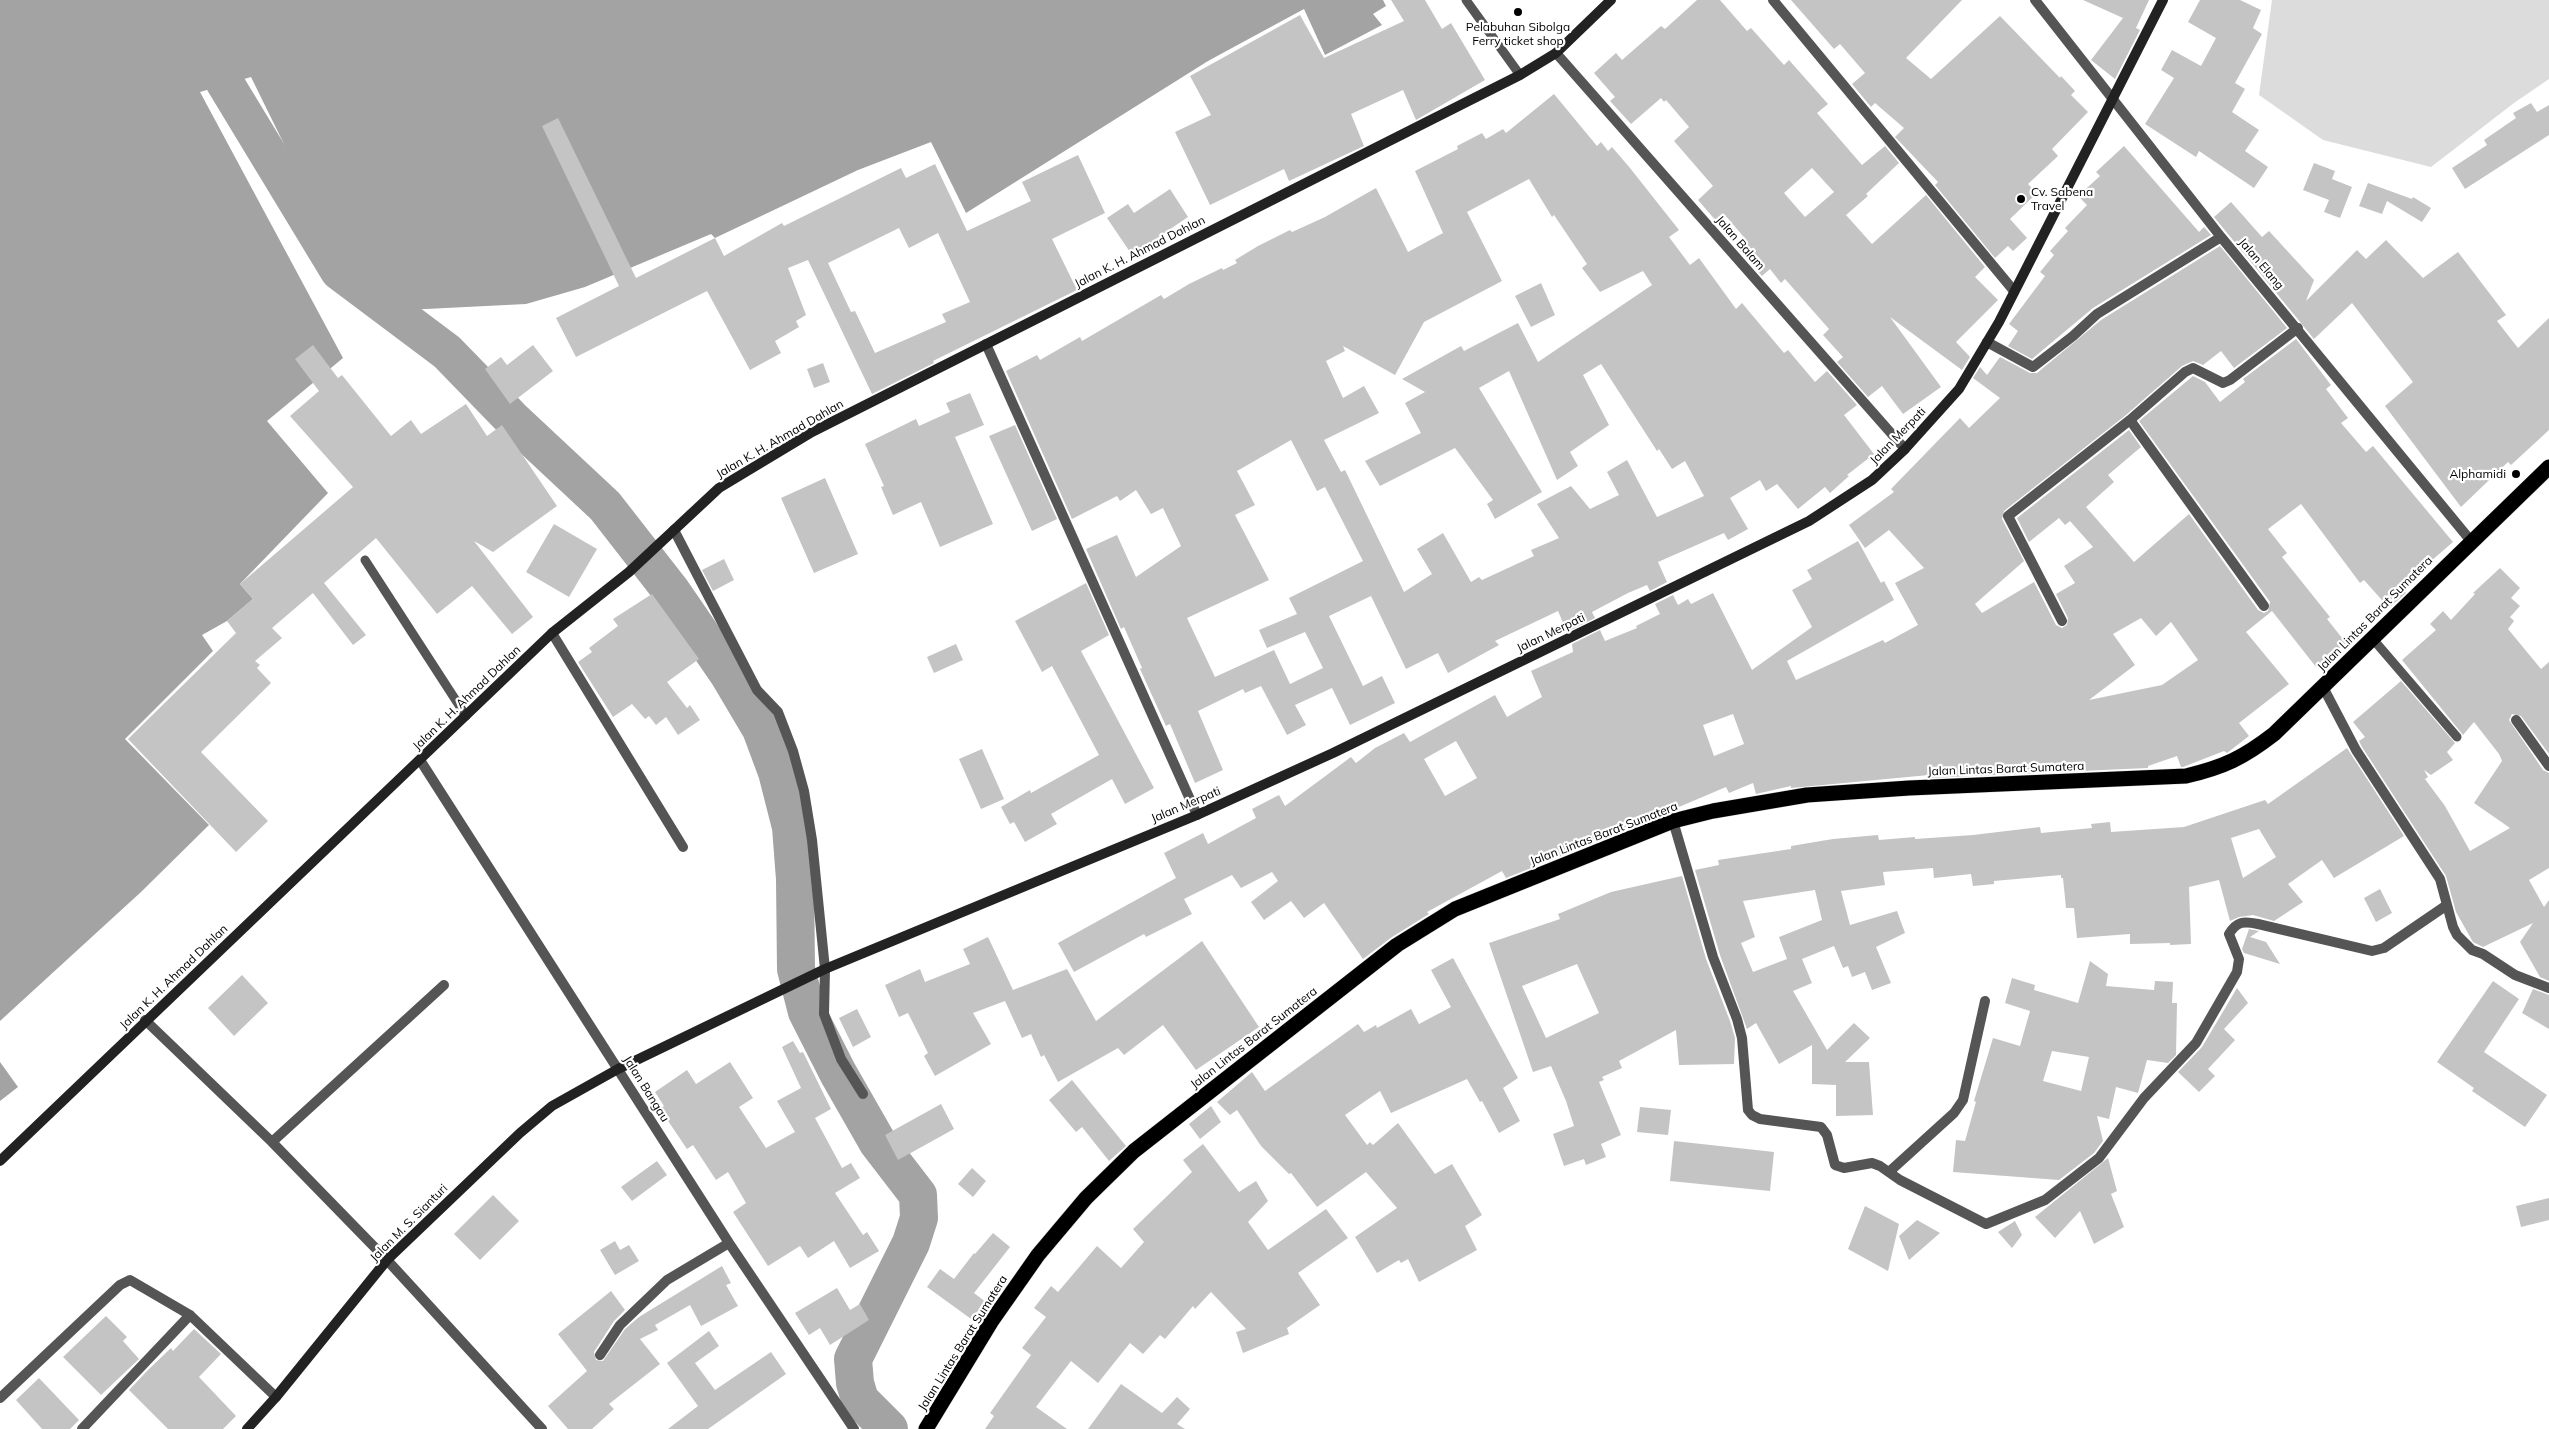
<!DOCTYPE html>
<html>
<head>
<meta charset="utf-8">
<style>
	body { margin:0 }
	canvas { display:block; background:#fff }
</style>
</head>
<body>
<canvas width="2549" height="1429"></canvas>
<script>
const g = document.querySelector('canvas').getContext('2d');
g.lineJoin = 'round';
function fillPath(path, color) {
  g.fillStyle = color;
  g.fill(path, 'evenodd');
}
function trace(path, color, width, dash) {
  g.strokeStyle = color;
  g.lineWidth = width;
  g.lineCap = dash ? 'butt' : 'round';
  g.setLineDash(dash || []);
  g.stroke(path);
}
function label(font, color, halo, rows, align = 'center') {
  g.font = font + ' Mulish,sans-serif';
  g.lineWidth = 4.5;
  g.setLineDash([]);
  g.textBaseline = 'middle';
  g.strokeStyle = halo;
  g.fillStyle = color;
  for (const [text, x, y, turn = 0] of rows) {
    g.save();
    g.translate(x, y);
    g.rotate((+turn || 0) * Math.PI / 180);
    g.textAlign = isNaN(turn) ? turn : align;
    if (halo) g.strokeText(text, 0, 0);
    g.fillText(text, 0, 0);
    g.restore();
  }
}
fillPath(new Path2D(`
	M2272,0H2549V79L2514,103L2431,167L2323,140L2259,95Z`), '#dcdcdc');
fillPath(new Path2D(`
	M0,0H1383L1386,6L1373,14L1382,25L1325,55L1304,9L1208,61L966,213L931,142L858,170L715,238L711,234L585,287L526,304L406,310L339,256L251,77L200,92L343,358L267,421L328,493L240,584L253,599L227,621L202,635L213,651L125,739L209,825L141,892L0,1021Z
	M0,1062L18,1087L0,1101Z`), '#a3a3a3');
trace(new Path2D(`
	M225,83L339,271L447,352L514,421L605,506L672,592L729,675L761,729L777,772L791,827L795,879L796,969L807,1012L838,1073L878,1143L918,1195L919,1218L911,1243L853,1359L855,1383L860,1400L889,1429`), '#a3a3a3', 38);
fillPath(new Path2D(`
	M1391,0H1425L1442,29L1451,23L1485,80L1416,120L1403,90L1351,114L1364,146L1289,181L1284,169L1210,205L1175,132L1211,115L1190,76L1300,15L1324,58L1404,21Z
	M1697,0H1720L1747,31L1751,28L1784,65L1789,60L1828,104L1817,113L1862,165L1885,146L1899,163L1866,194L1868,196L1846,215L1872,244L1926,195L1985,267L1975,277L1998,300L1956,342L1970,357L1962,370L1890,317L1941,387L1903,414L1882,386L1868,397L1837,362L1843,357L1823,335L1829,329L1785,279L1781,283L1770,269L1762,276L1739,250L1748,242L1725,215L1717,222L1698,200L1713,186L1674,141L1689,127L1666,100L1664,102L1661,98L1631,124L1610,101L1615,97L1594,73L1616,53L1622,60L1661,26L1665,29ZM1812,168L1834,192L1805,217L1784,193Z
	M1791,0H1962L1906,58L1931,79L2000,16L2060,78L2061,76L2075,91L2071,95L2088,112L2052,149L2058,156L2028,184L2037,193L2010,219L2027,238L2013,251L2008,246L1995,258L1935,185L1938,182L1895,137L1904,128L1875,103L1871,107L1852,84L1865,73L1840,44L1834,49Z
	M2083,0H2149L2136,28L2140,30L2115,79L2091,60L2123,18Z
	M2200,0H2240L2261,10L2253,28L2262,34L2235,83L2245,89L2232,112L2259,130L2245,151L2268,167L2254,188L2199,151L2196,157L2145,124L2174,78L2161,70L2172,50L2201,66L2216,38L2188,22Z
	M1554,94L1597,146L1601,142L1608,151L1612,147L1630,168L1679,230L1669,237L1690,265L1699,258L1736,309L1742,303L1784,353L1788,350L1815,382L1827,371L1857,405L1844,415L1874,454L1847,475L1849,476L1830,493L1825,487L1798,509L1777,484L1766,491L1760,480L1730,498L1748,529L1728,540L1724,533L1658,562L1667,582L1650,591L1647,585L1628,593L1592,612L1595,618L1567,632L1558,611L1495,641L1499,645L1448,673L1438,653L1406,669L1371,596L1329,616L1363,686L1382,676L1395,703L1350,725L1332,688L1295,705L1306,725L1287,735L1261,686L1245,693L1243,689L1198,711L1223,770L1195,783L1170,724L1166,726L1140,669L1142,668L1124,627L1121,629L1086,549L1117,535L1136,577L1181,546L1163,508L1151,514L1136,490L1120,501L1117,496L1072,519L1006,371L1037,355L1040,360L1080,337L1082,341L1161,295L1164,299L1189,284L1222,268L1223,270L1237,263L1235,260L1258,246L1290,230L1292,232L1325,217L1376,188L1408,252L1443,233L1415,171L1458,149L1457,146L1482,133L1486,139L1503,129L1506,133ZM1529,179L1552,217L1554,215L1587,264L1582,268L1600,292L1643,271L1652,285L1538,362L1518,323L1464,351L1461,346L1402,379L1425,392L1405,403L1421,433L1365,461L1380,486L1455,448L1493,500L1487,504L1495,519L1542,492L1479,388L1509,371L1557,480L1578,466L1570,452L1609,425L1583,375L1601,364L1657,451L1659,449L1672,469L1685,461L1704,496L1657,517L1627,460L1607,472L1619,495L1590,509L1571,486L1537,504L1559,538L1531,550L1534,556L1482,580L1479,577L1471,582L1443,533L1417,549L1432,574L1404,592L1345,470L1341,472L1324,440L1379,413L1364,386L1343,398L1326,361L1345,351L1343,346L1395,375L1424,322L1502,281L1467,212ZM1291,440L1317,491L1325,487L1363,561L1289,598L1297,614L1259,630L1267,648L1305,632L1323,668L1290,684L1274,650L1215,677L1187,618L1269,580L1235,515L1255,505L1237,471Z
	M2531,103L2537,112L2549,105V135L2465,189L2452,168L2487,145L2484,140L2516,118L2513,113Z
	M558,118L636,278L715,238L724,256L782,223L784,226L901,168L906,178L935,164L967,231L1031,201L1022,182L1078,155L1105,213L1052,239L1077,290L933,361L934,363L872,394L808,260L788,268L806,315L796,321L799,327L775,341L781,353L750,370L707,291L576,357L556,318L619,286L542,126ZM899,228L909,248L938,233L970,302L942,314L946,322L875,353L855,311L851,312L828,263Z
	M2124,146L2199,232L2204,227L2211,235L2093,308L2032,359L2008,346L2018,331L2009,324L2045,276L2040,272L2054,255L2050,251L2068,231L2065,228L2087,205L2078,196L2100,176L2096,172Z
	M2314,163L2335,171L2332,179L2352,187L2340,218L2324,212L2329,200L2303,190Z
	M2368,183L2412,199L2413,197L2431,208L2422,222L2387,201L2382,214L2359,206Z
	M1170,189L1188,217L1132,255L1107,218L1128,204L1134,213Z
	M2231,202L2262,237L2269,231L2314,280L2306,301L2357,250L2366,259L2386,240L2423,278L2458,252L2506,315L2497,321L2518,348L2549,318V430L2511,465L2508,462L2461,507L2385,406L2413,382L2352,303L2314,339L2214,217Z
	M2220,246L2287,328L2234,368L2221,351L2203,365L2193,361L2182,366L2126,415L2004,511L2002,519L2024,561L1975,604L1982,613L2034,582L2056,625L2062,628L2067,625L2068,618L2056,594L2075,583L2064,566L2093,547L2070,521L2065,525L2059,518L2029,542L2017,518L2129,430L2141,447L2108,475L2114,482L2086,507L2134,562L2189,514L2258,610L2264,613L2268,611L2270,602L2139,421L2193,376L2205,382L2220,402L2245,382L2243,379L2296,339L2331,385L2326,389L2348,418L2341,423L2366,452L2373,446L2453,542L2401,587L2406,593L2389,608L2364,580L2360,583L2301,504L2268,529L2287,553L2282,557L2330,617L2327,619L2346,643L2316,667L2272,611L2246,632L2289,684L2239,723L2249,736L2227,753L2224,751L2183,767H2181L2177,756L2148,766V768L2080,771V767L2040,770V773L1930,778L1929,775L1791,788V786L1756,794L1753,783L1729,793L1726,787L1613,835L1611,831L1559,857L1506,878L1502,871L1427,912L1429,914L1392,937L1363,959L1324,903L1304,918L1291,901L1264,920L1251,902L1278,881L1272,872L1241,888L1232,875L1184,899L1192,914L1146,937L1144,934L1074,972L1058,943L1176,878L1164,853L1203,833L1208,844L1256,818L1252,809L1279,795L1285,806L1351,757L1356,763L1375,748L1404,733L1410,742L1495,695L1507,717L1542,697L1531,671L1573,652L1572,644L1600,630L1605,641L1637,628L1636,626L1660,614L1655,604L1673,595L1678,605L1688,599L1691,604L1713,593L1752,670L1812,627L1792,590L1812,579L1807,570L1858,541L1881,583L1884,581L1894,600L1787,661L1796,680L1883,640L1885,643L1918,625L1895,583L1924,568L1889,530L1865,548L1849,525L1894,492L1891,489L1960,418L1969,428L2000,398L1973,378L1980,367L1987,375L2000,357L2030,373H2037L2101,320ZM2141,618L2156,636L2171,622L2198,660L2162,685L2089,700L2135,665L2113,634ZM1733,714L1744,744L1714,756L1703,725ZM1456,741L1477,778L1445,796L1424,759Z
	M1541,283L1555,315L1531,327L1515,296Z
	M313,345L338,378L342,375L391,436L411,420L421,434L466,404L487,436L502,425L557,506L493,552L474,541L533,617L512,634L472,586L437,614L376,538L324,583L366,635L353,645L313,593L272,628L282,638L255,661L260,665L257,668L271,683L201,752L268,821L236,852L128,739L236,633L227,621L253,599L240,584L353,487L290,416L319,391L295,359Z
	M533,345L553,371L510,404L485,369L501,357L507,365Z
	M823,363L830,382L814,388L807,369Z
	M970,393L984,425L955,437L993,524L940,547L921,502L893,515L881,487L884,486L865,444L916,419L919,426L950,412L946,403Z
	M1015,425L1057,519L1032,531L989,436Z
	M825,478L858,554L814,573L781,498Z
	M554,524L597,549L569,597L526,572Z
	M724,559L734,580L713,591L702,570Z
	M2500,568L2520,588L2511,598L2520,606L2510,617L2514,621L2508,629L2541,669L2549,662V754L2521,716L2512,714L2509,720L2543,770L2549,773V868L2529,880L2544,907L2549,900V981L2540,977L2520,942L2533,923L2483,947L2473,942L2456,912L2446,876L2362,747L2359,741L2365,737L2353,722L2401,681L2455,743L2447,752L2453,760L2431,775L2424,770L2428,777L2425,779L2445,806L2470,851L2510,828L2474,803L2502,761L2499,754L2474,722L2463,735L2402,660L2436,630L2430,624L2443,611L2451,620L2475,594L2473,593Z
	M1086,583L1109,635L1081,651L1154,788L1125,804L1112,779L1051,814L1057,824L1025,842L1014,822L1010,824L1001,807L1030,790L1031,793L1099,755L1052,666L1042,672L1015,621Z
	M652,594L699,659L667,682L687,708L690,705L700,720L678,735L666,717L656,725L649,716L645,719L632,704L613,717L578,662L592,652L589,648L618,626L613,619Z
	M956,644L963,660L934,673L927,657Z
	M2347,748L2404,836L2334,878L2322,860L2288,884L2303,902L2274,921L2253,915L2239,917L2230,921L2219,880L2189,887L2191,944L2170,945V943L2130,944V934L2077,938L2074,908H2066L2063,878H2061V875L1994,881V884L1973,886L1971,874L1934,878L1933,868L1883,872L1885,885L1841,891L1850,925L1897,911L1905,933L1876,947L1891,983L1872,990L1865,972L1852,977L1848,966L1843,968L1834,946L1802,959L1812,983L1793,991L1827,1050L1854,1023L1870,1038L1845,1062H1869L1873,1115L1836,1116V1085L1812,1084V1045L1779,1064L1756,1023L1747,1029L1720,955L1695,870L1719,865L1718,860L1791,849V846L1833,839L1878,835L1879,840L1915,837V839L1973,835L2040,827L2041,833L2092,828L2091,824L2110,822L2111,832L2184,827L2265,800L2268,804ZM2259,829L2276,857L2243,878L2231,838ZM1815,890L1822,920L1779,937L1787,959L1753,972L1741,943L1755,937L1743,901Z
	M982,749L1004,799L981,809L959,759Z
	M1682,876L1706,959L1730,1021L1735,1038L1734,1064L1679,1065L1676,1030L1619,1061L1622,1068L1602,1077L1604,1080L1599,1082L1621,1135L1601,1144L1606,1157L1586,1165L1584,1159L1564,1166L1553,1134L1574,1126L1566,1101L1551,1066L1533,1072L1489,943L1560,919L1558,914L1611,892ZM1577,964L1599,1013L1546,1038L1522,986Z
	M2380,889L2392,913L2376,922L2364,898Z
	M2249,929L2259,931L2250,937L2266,942L2280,964L2244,953L2242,949Z
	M988,937L1013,990L1067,969L1096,1021L1202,941L1259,1027L1196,1070L1163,1025L1124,1055L1118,1048L1058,1082L1044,1055L1041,1057L1031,1034L1022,1038L1005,1001L973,1013L991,1044L935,1076L924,1056L928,1053L908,1013L899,1017L885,985L920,969L925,982L970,964L963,949Z
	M1453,958L1518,1078L1503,1088L1520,1121L1499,1133L1482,1101L1480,1102L1467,1079L1391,1113L1380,1091L1345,1115L1367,1145L1370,1142L1373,1145L1398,1123L1435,1174L1452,1164L1482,1215L1465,1226L1477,1250L1419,1282L1408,1259L1401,1263L1399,1260L1377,1273L1355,1237L1397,1208L1366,1172L1317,1207L1291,1173L1289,1174L1261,1146L1237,1110L1230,1115L1217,1102L1252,1072L1265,1091L1358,1024L1364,1032L1376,1025L1377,1028L1411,1009L1419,1024L1451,1007L1431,970Z
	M2090,961L2108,974L2106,986L2154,990L2155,981L2173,982L2172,1003H2177L2176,1055L2168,1063L2147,1060L2138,1093L2116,1087L2109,1119L2097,1116L2103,1141L2094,1153L2059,1180L1953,1172L1956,1140L1965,1141L1976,1102L1974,1101L1993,1038L2020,1046L2030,1011L2005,1003L2012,978L2035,985L2034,990L2078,1003ZM2052,1051L2089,1057L2081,1091L2043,1081Z
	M242,975L268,1003L234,1036L208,1008Z
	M2493,981L2519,999L2484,1052L2547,1095L2525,1127L2472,1091L2474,1088L2437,1062Z
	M2237,988L2248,1003L2224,1029L2235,1040L2208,1069L2215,1076L2199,1092L2178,1072L2202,1047Z
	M2533,989L2549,995V1029L2522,1013Z
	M857,1009L871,1037L853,1047L839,1018Z
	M793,1041L800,1053L803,1052L831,1109L815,1118L842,1168L851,1163L860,1178L835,1193L863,1235L867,1232L879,1251L850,1268L834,1241L808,1258L800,1246L768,1266L733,1212L746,1203L728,1172L716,1180L693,1145L687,1149L660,1109L664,1106L655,1092L687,1070L696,1084L730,1062L753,1098L739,1107L766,1148L795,1132L777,1101L801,1088L782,1047Z
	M1072,1080L1126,1146L1109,1161L1082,1127L1076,1132L1049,1100Z
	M941,1104L954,1129L898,1160L885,1135Z
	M1211,1106L1221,1122L1200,1139L1189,1124Z
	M1640,1107L1671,1110L1668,1135L1637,1132Z
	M1674,1141L1774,1152L1770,1191L1670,1181Z
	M1203,1144L1239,1192L1256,1181L1268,1201L1248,1222L1268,1250L1326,1209L1348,1238L1298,1273L1320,1305L1287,1328L1289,1334L1243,1353L1236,1332L1246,1329L1211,1292L1195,1309L1193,1306L1165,1339L1160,1335L1143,1354L1130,1343L1098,1383L1071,1361L1036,1407L1067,1429H985L994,1416L990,1413L1031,1355L1022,1348L1046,1317L1034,1308L1051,1286L1058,1292L1097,1246L1121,1268L1144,1242L1133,1229L1192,1172L1183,1160Z
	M2108,1158L2117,1191L2111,1194L2124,1227L2094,1244L2080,1211L2055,1238L2035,1217Z
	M657,1161L667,1175L632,1201L621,1187Z
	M972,1168L986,1181L973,1197L958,1184Z
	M493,1195L519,1221L480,1260L454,1234Z
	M2549,1198V1220L2521,1227L2516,1206Z
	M1865,1206L1899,1224L1888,1271L1848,1249Z
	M1917,1220L1940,1233L1909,1260L1899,1236Z
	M2015,1221L2022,1235L2012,1248L1998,1232Z
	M993,1233L1010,1247L974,1293L991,1306L978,1324L927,1287L940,1269L954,1279L974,1253L975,1254Z
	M615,1241L620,1250L629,1245L639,1261L615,1275L600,1250Z
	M722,1266L731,1283L726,1285L738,1306L701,1326L690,1305L655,1325L658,1330L640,1339L660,1364L609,1404L614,1409L592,1429H568L548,1406L587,1371L558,1334L611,1291L625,1310L614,1321L594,1352L596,1360L603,1361L625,1329L639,1317Z
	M837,1288L850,1310L860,1304L869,1320L830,1345L820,1328L809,1335L795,1313Z
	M106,1316L127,1337L123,1341L139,1359L101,1395L63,1357Z
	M194,1329L221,1354L199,1377L236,1416L223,1429H168L129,1390L148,1370L171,1348L173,1351Z
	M709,1331L719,1346L695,1363L715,1390L771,1352L786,1374L708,1429H668L698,1406L667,1363Z
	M39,1378L79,1420L70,1429H42L16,1400Z
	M1121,1384L1162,1413L1177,1397L1190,1409L1177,1424L1185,1429H1088Z`), '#c4c4c4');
const highway = new Path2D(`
	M926,1429L991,1322L1038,1255L1086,1198L1134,1151L1397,945L1455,909L1673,821L1713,811L1807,795L1909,788L2186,776C2224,767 2243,758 2274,734L2549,467`);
trace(highway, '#dbdbdb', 16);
trace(new Path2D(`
	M1466,0L1520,75
	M365,560L466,716
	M2372,638L2457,737`), '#555', 9);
trace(new Path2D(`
	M1773,0L2014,291
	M2035,0L2221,237L2471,541
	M1556,53L1905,449
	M1987,342L2033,367L2073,336L2097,314L2221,237
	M986,344L1197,815
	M2130,420L2264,606
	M674,530L757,690L778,712L793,751L804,791L812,840L825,969L824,1014L841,1059L863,1094
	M2062,621L2008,516L2130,420L2185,372L2193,368L2223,383L2230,380L2298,328
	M552,633L683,847
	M2323,687L2356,750L2440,879L2453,927L2457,935L2472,950L2483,954L2515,975L2549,988
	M2516,720L2549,766
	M420,760L729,1243L854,1429
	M1673,821L1713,957L1737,1019L1742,1038L1748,1110L1752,1115L1760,1119L1821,1127L1827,1135L1835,1165L1844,1168L1872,1163L1880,1166L1900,1180L1986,1224L2045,1200L2099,1158L2144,1098L2196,1043L2237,972L2239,959L2229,934C2237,921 2244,921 2258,924L2372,951L2384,948L2447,905
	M145,1020L272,1142L387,1260L542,1429
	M272,1142L444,985
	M1889,1172L1954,1113L1963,1100L1985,1001
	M600,1355L620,1325L667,1280L729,1243
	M0,1398L120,1285L130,1280L190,1315L276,1397
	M82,1429L190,1315`), '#555', 10);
trace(new Path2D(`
	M0,1161L552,633L629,572L719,488L812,432L1520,75L1556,53L1611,0
	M247,1429L276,1397L387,1260L520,1133L552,1106L618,1069L825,969L1197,815L1333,753L1809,521L1872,480L1905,449L1959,389L1999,322L2163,0`), '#222', 10);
trace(highway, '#000', 15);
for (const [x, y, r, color] of [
	[1518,12,5,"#000"],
	[2021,199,5,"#000"],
	[2516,474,5,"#000"]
]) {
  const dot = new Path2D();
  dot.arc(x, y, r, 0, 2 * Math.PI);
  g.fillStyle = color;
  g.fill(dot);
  trace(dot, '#fff', 2);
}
label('12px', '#000', '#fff', [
	["Pelabuhan Sibolga",1518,27],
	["Ferry ticket shop",1518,41],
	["Cv. Sabena",2031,192,"left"],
	["Travel",2031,206,"left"],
	["Alphamidi",2506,474,"right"]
]);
label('12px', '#000', '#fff', [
	["Jalan Balam",1740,243,49],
	["Jalan K. H. Ahmad Dahlan",1140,252,-27],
	["Jalan Elang",2261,264,50],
	["Jalan Merpati",1898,436,-46],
	["Jalan K. H. Ahmad Dahlan",780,439,-30],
	["Jalan Lintas Barat Sumatera",2375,614,-45],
	["Jalan Merpati",1551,633,-26],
	["Jalan K. H. Ahmad Dahlan",467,698,-44],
	["Jalan Lintas Barat Sumatera",2006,769,-2],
	["Jalan Merpati",1186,805,-23],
	["Jalan Lintas Barat Sumatera",1604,834,-21],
	["Jalan K. H. Ahmad Dahlan",174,977,-44],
	["Jalan Lintas Barat Sumatera",1254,1038,-38],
	["Jalan Bangau",646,1089,58],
	["Jalan M. S. Sianturi",409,1223,-45],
	["Jalan Lintas Barat Sumatera",963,1343,-58]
]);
</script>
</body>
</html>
